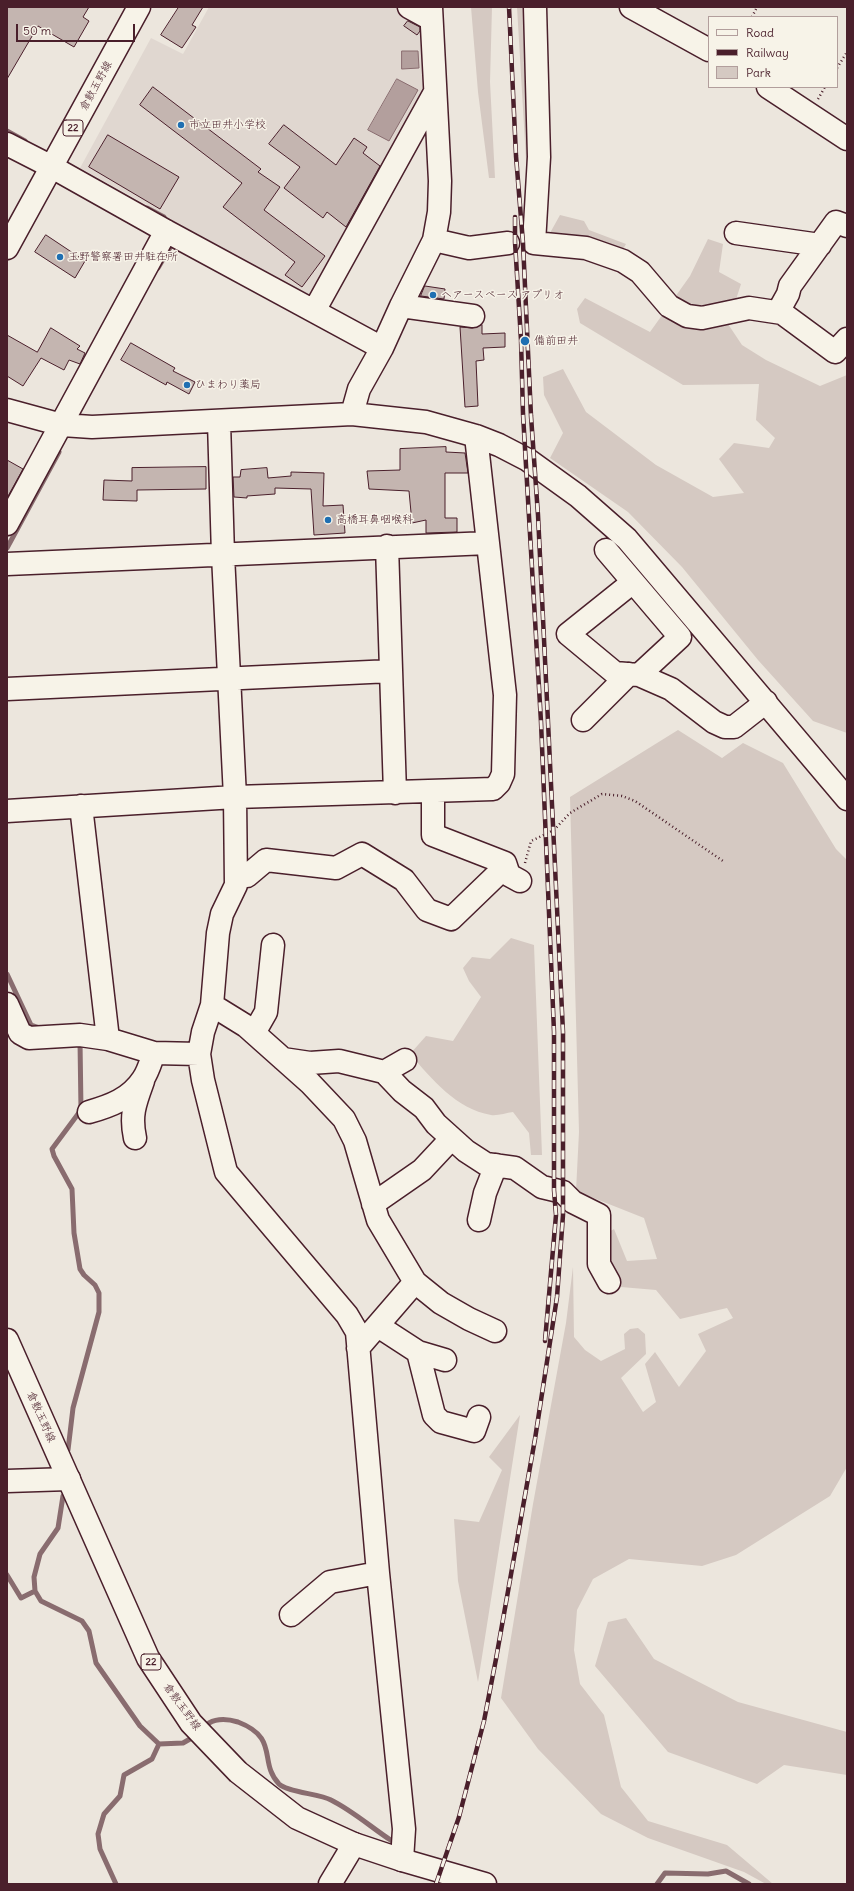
<!DOCTYPE html>
<html>
<head>
<meta charset="utf-8">
<style>
	body { margin:0 }
	#map { position:relative; width:854px; height:1891px; overflow:hidden; background:#ece6dd; font-family:Delius,sans-serif }
	canvas { display:block }
	.frame { position:absolute; inset:0; border:8px solid #4a1f2b; pointer-events:none }
	.legend { position:absolute; left:708px; top:16px; width:130px; height:72px; box-sizing:border-box; background:#f7f3e8; border:1px solid #b29e9c; margin:0; padding:5px 7px; list-style:none; font-size:12px; color:#4a1f2b }
	.legend li { display:flex; align-items:center; gap:8px; height:20px }
	.legend b { width:20px; border:1px solid #b29e9c }
	.scale { position:absolute; left:16px; top:24px; width:119px; height:18px; box-sizing:border-box; border:2px solid #4a1f2b; border-top:0; padding-left:5px; font-size:12px; line-height:14px; white-space:nowrap; color:#4a1f2b; -webkit-text-stroke:3px #f7f3e8; paint-order:stroke }
</style>
</head>
<body>
<div id="map">
<canvas width="854" height="1891"></canvas>
<div class="frame"></div>
<ul class="legend">
<li><b style="height:5px;background:#f7f3e8"></b>Road</li>
<li><b style="height:5px;background:#4a1f2b"></b>Railway</li>
<li><b style="height:11px;background:#d5c9c2"></b>Park</li>
</ul>
<div class="scale">50 m</div>
</div>
<script>
const g = document.querySelector('canvas').getContext('2d');
g.lineJoin = 'round';
function fillPath(path, color) {
  g.fillStyle = color;
  g.fill(path, 'evenodd');
}
function trace(path, color, width, dash) {
  g.strokeStyle = color;
  g.lineWidth = width;
  g.lineCap = dash ? 'butt' : 'round';
  g.setLineDash(dash || []);
  g.stroke(path);
}
function label(font, color, halo, rows, align = 'center') {
  g.font = font + ' Delius,"Klee One",sans-serif';
  g.lineWidth = 3;
  g.setLineDash([]);
  g.textBaseline = 'middle';
  g.strokeStyle = halo;
  g.fillStyle = color;
  for (const [text, x, y, turn = 0] of rows) {
    g.save();
    g.translate(x, y);
    g.rotate((+turn || 0) * Math.PI / 180);
    g.textAlign = isNaN(turn) ? turn : align;
    if (halo) g.strokeText(text, 0, 0);
    g.fillText(text, 0, 0);
    g.restore();
  }
}
fillPath(new Path2D(`
	M209,7H398L421,20L430,90L316,298L306,301L170,225L165,215L80,168L151,38L183,54Z`), '#e0d7d0');
fillPath(new Path2D(`
	M471,7H492L490,82L495,178H489L478,92Z
	M517,7H532L529,211Z
	M560,215L584,221L589,230L626,244L620,255L545,242Z
	M708,239L723,244L719,272L741,284L728,324L742,345L766,360L820,386L847,375V733L813,721L758,660L682,567L628,512L550,458L563,433L544,395L543,377L563,369L586,412L656,465L713,497L744,493L719,459L734,443L769,448L775,438L756,420L759,384L683,385L580,323L577,309L585,298L650,332L690,276Z
	M678,730L722,758L743,743L783,763L836,849L847,860V1467L830,1496L736,1555L702,1566L629,1559L593,1579L577,1610L574,1650L580,1684L604,1715L621,1787L648,1821L727,1845L773,1884H766L744,1872L648,1838L601,1814L538,1749L501,1698L533,1504L566,1323L573,1267L574,1337L585,1350L601,1361L625,1349L624,1334L630,1329L638,1328L645,1334L646,1354L621,1378L643,1412L656,1402L645,1364L655,1352L679,1387L706,1351L698,1334L733,1318L727,1308L680,1319L656,1290L621,1287L606,1264L607,1233L614,1229L627,1261L657,1259L644,1218L576,1191L579,1132L570,797Z
	M511,938L534,945L542,1155H531L529,1133L513,1112C506,1113 497,1116 491,1115C456,1109 432,1079 410,1054L426,1036L453,1041L481,997L469,981L463,968L472,957L490,959Z
	M520,1415L478,1682L458,1581L454,1519L479,1522L502,1470L489,1457Z
	M626,1618L654,1659L738,1702L847,1732V1775L784,1765L757,1784L668,1752L595,1666L608,1622Z`), '#d5c9c2');
const water = new Path2D(`
	M402,51H418L419,68L402,69Z
	M397,79L418,90L389,141L368,130Z`);
fillPath(water, '#b39f9d');
trace(water, '#896c6f', 1);
trace(new Path2D(`
	M7,131L25,141
	M147,208L164,217L166,224
	M158,268L171,246L169,239
	M7,548L59,452
	M7,974L31,1025L40,1028
	M68,1450L73,1408L99,1312V1293L95,1285L84,1275L80,1269L74,1233L72,1189L54,1156L52,1149L81,1110L80,1041
	M63,1496L58,1528L40,1554L34,1577L35,1591L41,1601L82,1621L89,1631L96,1663L140,1726L159,1744L152,1759L124,1775L120,1796L104,1814L98,1834L100,1849L116,1884
	M7,1575L21,1598L35,1591
	M209,1723C218,1718 228,1719 238,1722C280,1738 258,1762 279,1784C287,1792 320,1794 331,1800C353,1811 372,1828 392,1841
	M159,1744L183,1743L190,1739
	M657,1884L665,1873L708,1874L726,1871L749,1884`), '#896c6f', 5);
const building = new Path2D(`
	M7,7H89L83,17L89,21L74,47L38,26L7,79Z
	M179,7H203L192,25L196,27L182,48L161,35Z
	M408,21L420,27V31L417,35L404,26Z
	M153,87L261,169L258,172L280,187L264,210L325,256L302,287L285,275L295,262L223,207L242,183L140,105Z
	M284,125L336,165L354,138L367,147L363,153L380,166L346,227L327,212L323,218L284,188L300,167L269,144Z
	M108,135L179,177L160,209L89,167Z
	M46,235L85,261L75,278L35,252Z
	M425,286L445,289L444,299L421,296Z
	M482,325V334L505,333V347L483,348L484,360L476,361L478,406L465,407L460,327L472,328Z
	M51,328L80,346L77,349L85,353L80,364L69,360L64,370L41,358L23,386L7,376V335L37,352Z
	M131,343L175,368L173,371L195,382L189,394L167,382L166,385L121,360Z
	M446,447V452L465,453L468,473H445V518H457V532L426,533V520L412,523L409,491L369,489L367,471L400,470V449Z
	M7,460L23,469L7,498Z
	M206,467V489L137,490V501L103,500L104,480L132,481V468Z
	M267,468L268,478L291,476V472L324,473L323,506L343,505L345,533L314,535L311,489L275,488V494L247,496V498L234,497L233,477H240L241,470Z`);
fillPath(building, '#c4b5b0');
trace(building, '#4a1f2b', 1);
const minor = new Path2D(`
	M409,7L431,19
	M535,7L539,157L534,243L586,248L623,261L640,272L669,306L687,316L702,318L749,308L782,313L835,352L847,339
	M631,7L709,50
	M768,87L847,139
	M7,144L52,167L166,231L382,348
	M736,233L820,245
	M434,240L469,248L508,243
	M401,306L473,316
	M314,311L435,92
	M778,312L788,294L790,286L836,222L847,226
	M7,410L62,425L92,427L352,414L426,422L476,436L499,445L528,460L578,496L627,539L847,799
	M352,414L359,389L382,348L401,306L434,240L439,212L440,181L431,7
	M219,422L223,555L235,797L236,885L222,914L218,933L212,1005L203,1032L199,1054L203,1080L226,1172L347,1315L357,1332L378,1573L404,1829L402,1860
	M7,524L166,231
	M387,546L395,793
	M606,550L680,637L639,675
	M7,564L488,543
	M633,582L568,634L615,673L639,675L671,689L714,722L725,727H734L766,702
	M7,689L391,671
	M583,720L629,674
	M433,792V835L505,863L509,875L520,881
	M81,806L108,1039
	M7,811L235,797L493,789L499,783L503,774L505,695L476,436
	M236,875L247,876L266,860L336,868L362,854L404,880L427,910L451,919L506,866
	M7,1004L20,1033L29,1038L80,1035L108,1039L154,1053L199,1054
	M212,1005L246,1026L310,1083L344,1119L355,1141L378,1220L415,1282L441,1303L469,1319L495,1331
	M254,1033L266,1012L273,945
	M283,1059L310,1063L339,1061L384,1072L402,1091L424,1108L436,1124L466,1151L486,1164L515,1168L542,1187L563,1192L573,1202L599,1215V1264L609,1282
	M384,1072L405,1060
	M89,1112C110,1106 130,1099 143,1079C148,1072 151,1061 154,1053
	M135,1138C130,1115 135,1103 143,1081
	M373,1204L422,1170L451,1139
	M479,1220L485,1193L496,1165
	M378,1326L418,1352L445,1360
	M358,1348L415,1282
	M418,1352L434,1415L441,1422L474,1431L479,1417
	M7,1481L69,1479
	M291,1615L330,1582L378,1573
	M330,1884L354,1844`);
const major = new Path2D(`
	M7,248L139,7
	M7,1340L148,1658L191,1723L238,1772L297,1818L354,1844L402,1860L485,1884`);
trace(minor, '#4a1f2b', 25);
trace(major, '#4a1f2b', 25);
trace(new Path2D(`
	M752,17L757,7
	M837,68L847,52
	M818,99L825,87
	M525,863L531,841L554,830L570,813L602,794L622,796L635,801L723,861`), '#4a1f2b', 2.5, [1, 3]);
trace(minor, '#f7f3e8', 22);
trace(major, '#f7f3e8', 22);
const rail = new Path2D(`
	M515,217V242L521,340L523,414L541,722L554,1032V1190L556,1215L545,1341
	M436,1884L459,1817L484,1721L496,1659L535,1439L557,1297L563,1215V1032L538,515L531,416L523,243L516,156L509,7`);
trace(rail, '#4a1f2b', 4.5);
trace(rail, '#f7f3e8', 3, [9]);
for (const [x, y, r, color] of [
	[181,125,4,"#1f6fb2"],
	[60,257,4,"#1f6fb2"],
	[433,295,4,"#1f6fb2"],
	[525,341,5,"#1f6fb2"],
	[187,385,4,"#1f6fb2"],
	[328,520,4,"#1f6fb2"]
]) {
  const dot = new Path2D();
  dot.arc(x, y, r, 0, 2 * Math.PI);
  g.fillStyle = color;
  g.fill(dot);
  trace(dot, '#f7f3e8', 1.5);
}
for (const [x, y, w] of [
	[73,128,20],
	[151,1662,20]
]) {
  const box = new Path2D();
  box.roundRect(x - w / 2, y - 8, w, 16, 3);
  g.fillStyle = '#f7f3e8';
  g.fill(box);
  trace(box, '#4a1f2b', 1);
}
label('bold 10px', '#4a1f2b', null, [
	["22",73,128],
	["22",151,1662]
]);
label('11px', '#4a1f2b', '#f7f3e8', [
	["倉敷玉野線",96,86,-61],
	["倉敷玉野線",41,1417,66],
	["倉敷玉野線",182,1707,54]
]);
label('11px', '#4a1f2b', '#f7f3e8', [
	["市立田井小学校",189,125],
	["玉野警察署田井駐在所",68,257],
	["ヘアースペース アプリオ",441,295],
	["備前田井",534,341],
	["ひまわり薬局",195,385],
	["高橋耳鼻咽喉科",336,520]
], 'left');
</script>
</body>
</html>
